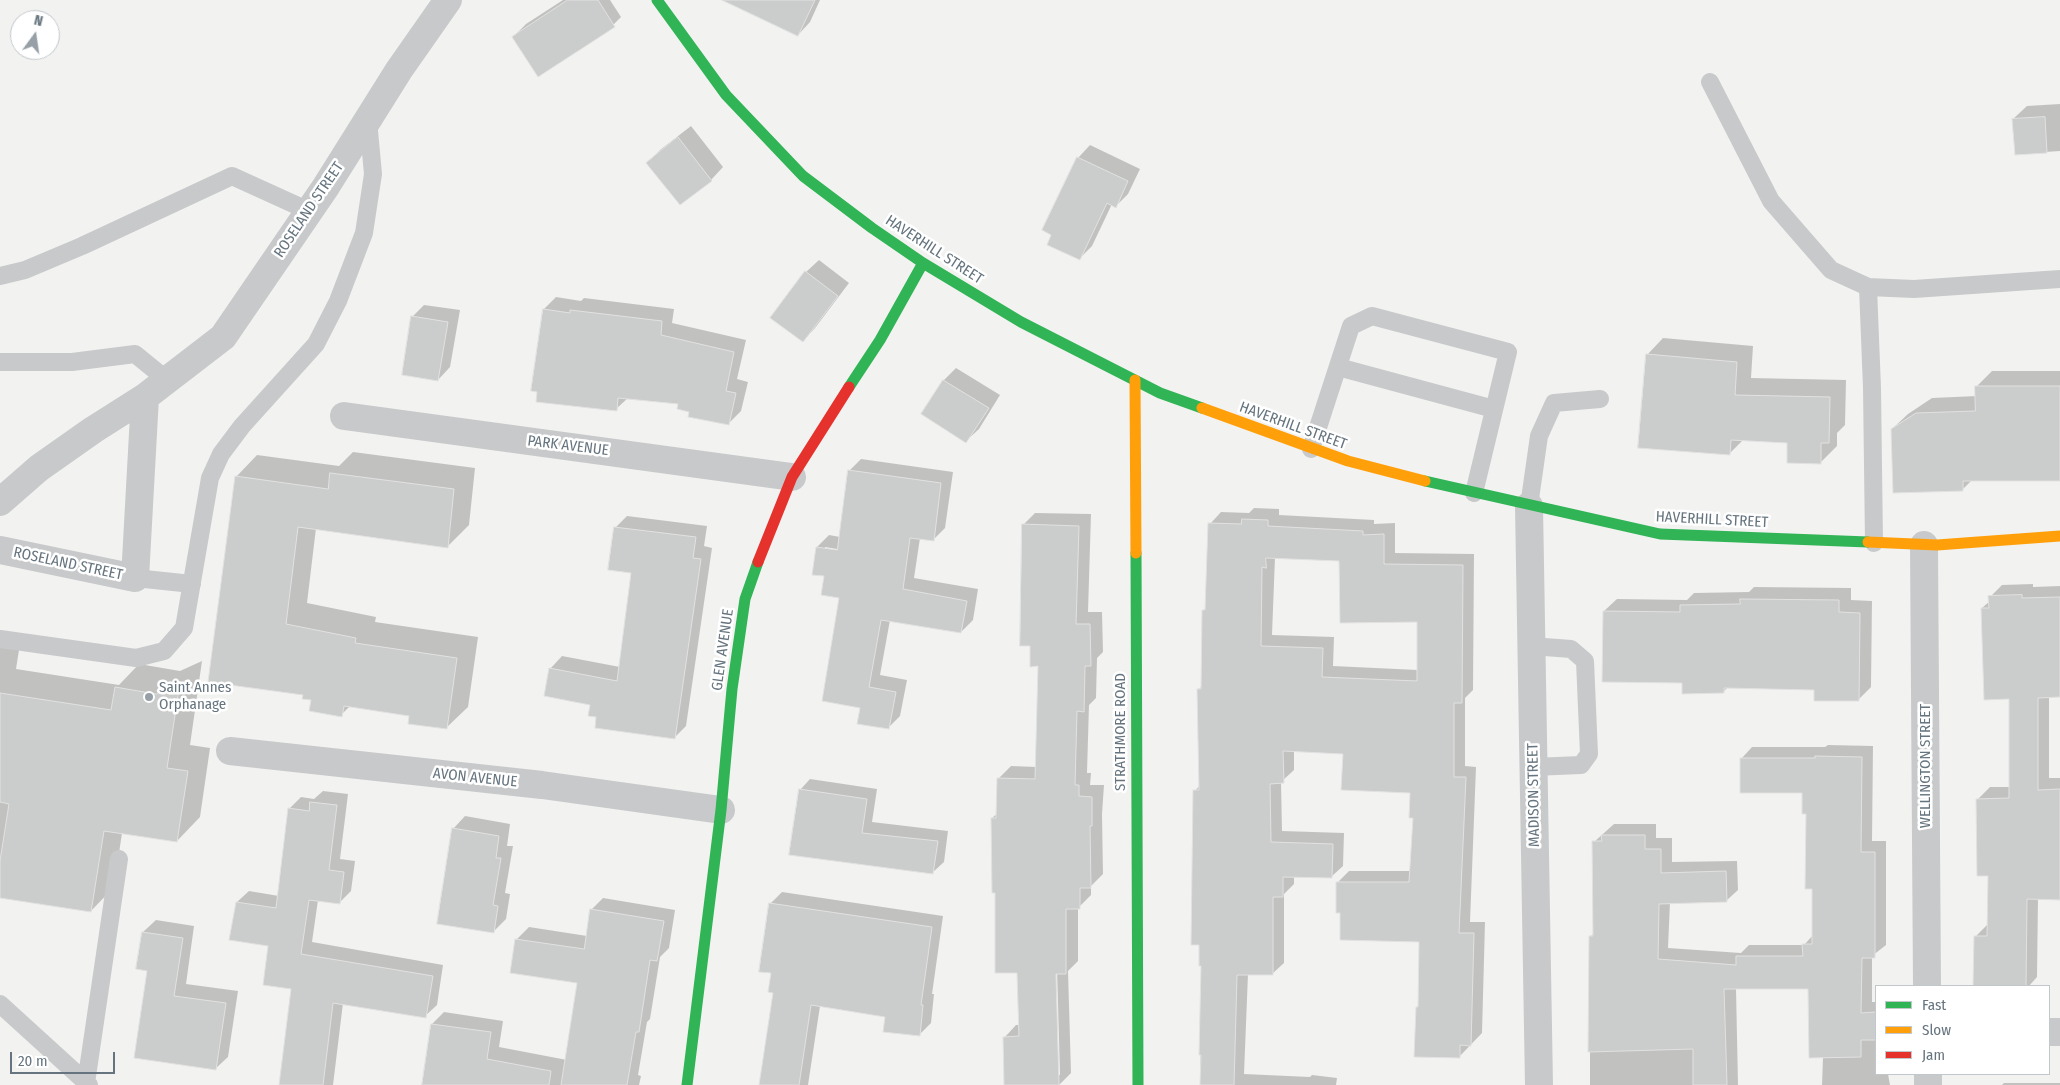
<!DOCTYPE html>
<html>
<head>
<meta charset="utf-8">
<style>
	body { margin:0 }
	#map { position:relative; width:2060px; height:1085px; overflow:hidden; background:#f2f2f1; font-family:"Fira Sans Condensed",sans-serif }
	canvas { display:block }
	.legend { position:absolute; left:1875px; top:985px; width:175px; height:90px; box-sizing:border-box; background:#fff; border:1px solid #c1c7cb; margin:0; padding:6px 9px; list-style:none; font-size:15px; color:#65747e }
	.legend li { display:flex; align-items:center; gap:10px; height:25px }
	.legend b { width:25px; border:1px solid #c1c7cb }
	.north { position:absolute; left:10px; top:10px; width:50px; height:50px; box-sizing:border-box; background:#fff; border:1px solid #c1c7cb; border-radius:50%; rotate:14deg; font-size:14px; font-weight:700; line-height:20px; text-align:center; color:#65747e }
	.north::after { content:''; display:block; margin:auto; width:18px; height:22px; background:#96a0a6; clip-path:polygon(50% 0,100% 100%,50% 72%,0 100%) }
	.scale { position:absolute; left:10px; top:1052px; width:105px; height:22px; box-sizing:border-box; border:2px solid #65747e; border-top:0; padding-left:6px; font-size:15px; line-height:18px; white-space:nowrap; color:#65747e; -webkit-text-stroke:4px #fff; paint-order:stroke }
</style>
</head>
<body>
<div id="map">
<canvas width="2060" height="1085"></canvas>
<ul class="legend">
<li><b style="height:6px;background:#30b455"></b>Fast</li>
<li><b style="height:6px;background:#ff9f0a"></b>Slow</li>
<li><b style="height:6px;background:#e5322d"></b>Jam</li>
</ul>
<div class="north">N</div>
<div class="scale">20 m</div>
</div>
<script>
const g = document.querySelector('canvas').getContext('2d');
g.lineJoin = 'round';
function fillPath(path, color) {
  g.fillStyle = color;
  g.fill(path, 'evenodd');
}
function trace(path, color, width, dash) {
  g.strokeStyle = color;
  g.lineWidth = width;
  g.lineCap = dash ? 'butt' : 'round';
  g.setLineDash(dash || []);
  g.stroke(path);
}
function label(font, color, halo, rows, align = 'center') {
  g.font = font + ' "Fira Sans Condensed",sans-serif';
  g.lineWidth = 5;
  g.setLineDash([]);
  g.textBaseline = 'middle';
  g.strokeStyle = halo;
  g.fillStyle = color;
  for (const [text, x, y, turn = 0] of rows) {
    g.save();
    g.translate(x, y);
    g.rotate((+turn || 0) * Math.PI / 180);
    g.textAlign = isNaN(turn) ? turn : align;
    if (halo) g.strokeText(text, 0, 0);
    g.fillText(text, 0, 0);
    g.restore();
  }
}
fillPath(new Path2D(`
	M563,0H610L621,17L608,30L513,37L526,24Z
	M757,0H820L810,22L798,35Z
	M2060,104V151L2016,154L2013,119L2027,106Z
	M691,126L723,167L711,180L648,163L660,150Z
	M1090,145L1140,169L1128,194L1116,206L1112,204L1092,246L1079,259L1078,158Z
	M819,260L849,283L815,328L803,341L772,318L806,272Z
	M556,297L581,301L584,298L674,309L672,323L746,340L737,379L748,382L741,411L729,423L691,411L680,403L628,398L616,409L544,309Z
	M424,305L460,310L450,367L438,380L412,317Z
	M1663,338L1753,346L1751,378L1846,380L1845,425L1837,433V446L1820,463L1789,442L1743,440L1729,454L1647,355Z
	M956,368L1000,395L979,429L966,441L922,414L944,380Z
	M1992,371H2060V480H1972L1962,490L1892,429L1908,414L1932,398L1977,396V386Z
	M353,452L475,468L469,525L447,547L316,528L307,603L376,617L375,622L478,637L468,707L446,728L411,715L351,705L341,715L304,694L236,477L257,455L339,466Z
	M861,459L953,472L945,528L933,540L920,538L914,578L978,589L973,620L961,632L890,620L880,675L907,680L900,716L888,728L861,707L841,597L825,575L817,547L829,535L840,537L849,471ZM825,547L843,550V552L825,549Z
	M1254,508L1279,509V515L1374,520V524L1395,523V553L1474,554L1473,690L1465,698V766L1476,767L1470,922H1485L1482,1033L1459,1057L1417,1007L1420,1005L1421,941L1342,912L1338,882L1349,871H1411L1414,817L1411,791L1345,752L1294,751V770L1281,782L1282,831L1344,833L1343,866L1331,877L1294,876V884L1284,894V963L1272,974H1248L1244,1074L1310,1077L1312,1075L1337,1078L1336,1085H1200L1202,965L1195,791L1200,785L1198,690L1203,685L1204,610L1206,608L1210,524L1221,512L1249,513ZM1275,557L1341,559L1418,621V670L1333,666L1334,637L1272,635Z
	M1035,513L1091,514L1088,612H1102L1103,652L1097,658L1096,698L1089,705L1087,773H1091L1090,785H1104L1102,814L1103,874L1091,886V895L1078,908V961L1068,971L1071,1073L1059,1085H1005L1004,1038L1016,1025H1020L1018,972L996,891L992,818L998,813L999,778L1011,766L1037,767L1039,665L1023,525ZM1055,968H1057L1060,1075H1057Z
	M627,516L707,526L704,546L712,548L686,726L674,738L598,716L591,704L550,669L562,656L620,667L633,572L615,528Z
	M2033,584V587L2060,586V696H2049V778H2060V898H2038L2037,977L2029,986H1975V937L1987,925L1989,875L1978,799L1990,787H2010V698L1982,608L1990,601V597L2002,585Z
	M1754,587L1851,588V600L1872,601L1871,687L1858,700L1815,689L1728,687L1723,692L1683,682L1604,611L1617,599L1687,600L1694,593L1749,592Z
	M0,647L19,650L16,669L119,685L139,664L180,671L202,661L190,745L210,748L200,817L177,841L122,833L114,887L91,911L0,897Z
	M1828,745L1873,746L1872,841H1886V945L1872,956V1002H1876V1074H1888L1890,1085H1822L1823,1057L1809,988H1736L1738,1085H1590V937L1594,933V842L1614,824H1656V838H1672V862L1737,861L1738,890L1726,901L1670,902L1668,948L1741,953L1749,945H1804L1814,934V888L1804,791L1741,759L1752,747H1825Z
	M810,779L877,789L872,822L948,831L944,862L933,872L791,854L800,790Z
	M323,791L348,794L340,859L355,861L351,891L339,903L318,900L312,942L443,965L437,1005L425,1016L343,1003L333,1085H280L292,988L270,945L231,939L237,902L249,891L279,896L289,809L301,797L314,799Z
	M465,816L510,824L507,846H513L505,893L510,894L506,919L493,932L453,829Z
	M782,892L943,916L932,994H934L931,1023L919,1035L886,1016L820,1006L808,1085H765L774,992L772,972L771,903Z
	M603,898L675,910L669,948L660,957L650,1019L647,1022L638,1075L641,1076L639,1085H423L432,1024L444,1012L503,1021L499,1047L567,1060L579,982L511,972L517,939L529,927L587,936L591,910Z
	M156,920L194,926L186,984L238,991L228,1057L215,1069L149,970L143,932Z
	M2004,1083H2060V1085H2002Z`), '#0003');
const building = new Path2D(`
	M568,0H598L615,27L538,77L512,37Z
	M722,0H815L798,36Z
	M2045,117L2047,153L2015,155L2012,119Z
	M678,137L712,181L680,205L646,163Z
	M1077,157L1128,181L1116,208L1107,203L1080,260L1047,245L1051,235L1042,230Z
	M805,271L838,296L803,342L770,318Z
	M543,309L570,313V310L662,321L661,335L734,352L726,391L736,393L729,425L688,417L689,412L677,409L678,404L618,398L617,411L536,402L537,392L531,391Z
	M411,316L448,322L438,381L402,375Z
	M1646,354L1737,362L1735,395L1830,397L1829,443H1821V464L1787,463V443L1731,440L1730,455L1638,448Z
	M943,380L989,408L966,443L921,414Z
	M1975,386H2060V481H1963V491L1893,493L1891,429L1916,413L1975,411Z
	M848,470L941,483L934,541L910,538L903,589L967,601L961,633L881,620L869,687L896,692L889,729L857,724L860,708L822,701L839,598L821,595L824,576L812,575L816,547L837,550Z
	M330,473L454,489L448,548L298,527L286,624L356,638L355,643L457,658L447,729L408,724L409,716L344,706L342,717L309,711L311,700L302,699L303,695L208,682L235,476L328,489Z
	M1242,519L1268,520V526L1363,531V535L1384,534V564L1463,565L1462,703H1454V777H1466L1459,933H1474L1471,1046L1460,1045V1058L1414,1057L1416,1007H1418L1419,942L1340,940V913H1336V882H1409L1413,818H1409L1410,793L1341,790L1343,754L1283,751L1284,783L1270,784L1271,842L1333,844L1332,878L1283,877V897H1273V975H1237L1234,1085H1200L1201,1055H1199L1201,966H1199V945H1191L1193,790H1199L1197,689H1201L1202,610H1205L1208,523L1241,524ZM1266,558L1339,561L1340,623L1417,622V681L1322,677L1323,648L1261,646L1262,567L1266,568Z
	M1022,524L1079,526L1076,624H1090L1091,666H1085L1084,712L1077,711L1075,785H1079V796L1092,797V826H1090L1091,888H1080V909H1066V974H1056L1059,1085H1004L1003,1037L1019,1036L1017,973H995V893H992L991,818H996L997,778L1035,779L1038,666L1030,667V646H1020Z
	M614,527L696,537L693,558L701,559L675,739L595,728L596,717L588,716L590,705L544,696L549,668L617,681L631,573L608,570Z
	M2022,595V598L2060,597V697L2038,698V790L2060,789V900L2027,899L2026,986H1973L1974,936H1987L1988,876H1977L1976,799L2009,798V699L1984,700L1981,608H1989L1988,596Z
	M1740,599L1839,600V612L1860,613L1859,701H1814V690L1724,688V693L1682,694V683L1602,682L1603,611L1680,612V605L1740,604Z
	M180,682L167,768L188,771L177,842L104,831L91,912L0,898V861L9,804L0,802V693L111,710L115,687L156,694Z
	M1815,756L1862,757L1861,852H1875V958H1862L1861,1013L1876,1012V1040H1861V1057L1809,1058L1808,989H1724L1727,1085H1693V1049L1588,1052L1589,936H1593L1592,841H1602L1601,835H1645V849H1661V873L1726,871L1727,902L1659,904L1658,959L1736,965V956H1803L1802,944H1812V889H1805L1806,814H1802V793H1740V758H1815Z
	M799,789L867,799L862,833L938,841L933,874L789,855Z
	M310,802L337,805L329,870L344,872L340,904L309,900L301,954L433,976L426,1018L333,1003L323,1085H279L291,989L263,985L268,946L229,940L236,902L276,908L288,808L309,811Z
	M452,828L499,836L496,858H501L493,905L498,906L494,933L437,924Z
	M769,903L932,927L921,1005H923L920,1036L883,1032L885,1017L811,1005L799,1085H759L773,993L768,992L771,973L759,972Z
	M590,909L664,921L657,961L650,960L639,1032H636L627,1085H561L577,983L510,973L515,939L584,949Z
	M142,932L183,938L174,996L226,1003L216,1070L134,1058L147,971L136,969Z
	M431,1024L491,1032L487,1059L551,1071L549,1085H422Z`);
fillPath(building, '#cbcccc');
trace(building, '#e1e1e0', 1);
trace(new Path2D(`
	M1710,82L1771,201L1831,270L1868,287L1914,289L2060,279
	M0,276L25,270L82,246L232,176L309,211
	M1868,287L1872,388L1874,543
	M0,362H72L135,354L167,380
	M1338,367L1494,409
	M1311,449L1351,326L1372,316L1508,352L1474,493
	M1529,506L1539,436L1554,403L1600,399
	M135,578L192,584
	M0,639L136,658L164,651L184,628L210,478L221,454L242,426L316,344L338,301L364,233L373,174L368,120
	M1531,646L1571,649L1585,661L1589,754L1581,765L1533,767
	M0,1004L89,1085
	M86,1083L119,859`), '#c8c9ca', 18);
trace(new Path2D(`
	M344,416L792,477
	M0,502L39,468L93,430L145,397L223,337L325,188L399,70L448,0
	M1529,506L1539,1085
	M1924,545L1927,986
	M0,550L135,578L145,397
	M230,751L542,785L721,810
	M2049,1032H2060
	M1928,1085V1074`), '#c8c9ca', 28);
trace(new Path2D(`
	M657,0L726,95L803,176L872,228L923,263L1021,322L1160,393L1202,408
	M849,387L880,340L923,263
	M1425,481L1660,534L1868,542
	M1136,553L1138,1085
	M687,1085L721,810L732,689L745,599L758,562`), '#30b455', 11);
trace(new Path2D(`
	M1135,380L1136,553
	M1202,408L1348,461L1425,481
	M1868,542L1937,545L2060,536`), '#ff9f0a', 11);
trace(new Path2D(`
	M758,562L792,477L849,387`), '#e5322d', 11);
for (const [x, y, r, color] of [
	[149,697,5,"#96a0a6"]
]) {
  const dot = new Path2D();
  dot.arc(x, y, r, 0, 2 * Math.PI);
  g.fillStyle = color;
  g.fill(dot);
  trace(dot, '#fff', 2);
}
label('15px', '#65747e', '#fff', [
	["ROSELAND STREET",309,210,-56],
	["HAVERHILL STREET",934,250,33],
	["HAVERHILL STREET",1293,426,20],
	["PARK AVENUE",568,446,7],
	["HAVERHILL STREET",1712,520,3],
	["ROSELAND STREET",68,564,12],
	["GLEN AVENUE",723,650,-82],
	["STRATHMORE ROAD",1121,732,-90],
	["WELLINGTON STREET",1926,766,-90],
	["AVON AVENUE",475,778,6],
	["MADISON STREET",1534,795,-91]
]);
label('15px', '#65747e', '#fff', [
	["Saint Annes",159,688],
	["Orphanage",159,705]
], 'left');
</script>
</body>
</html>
